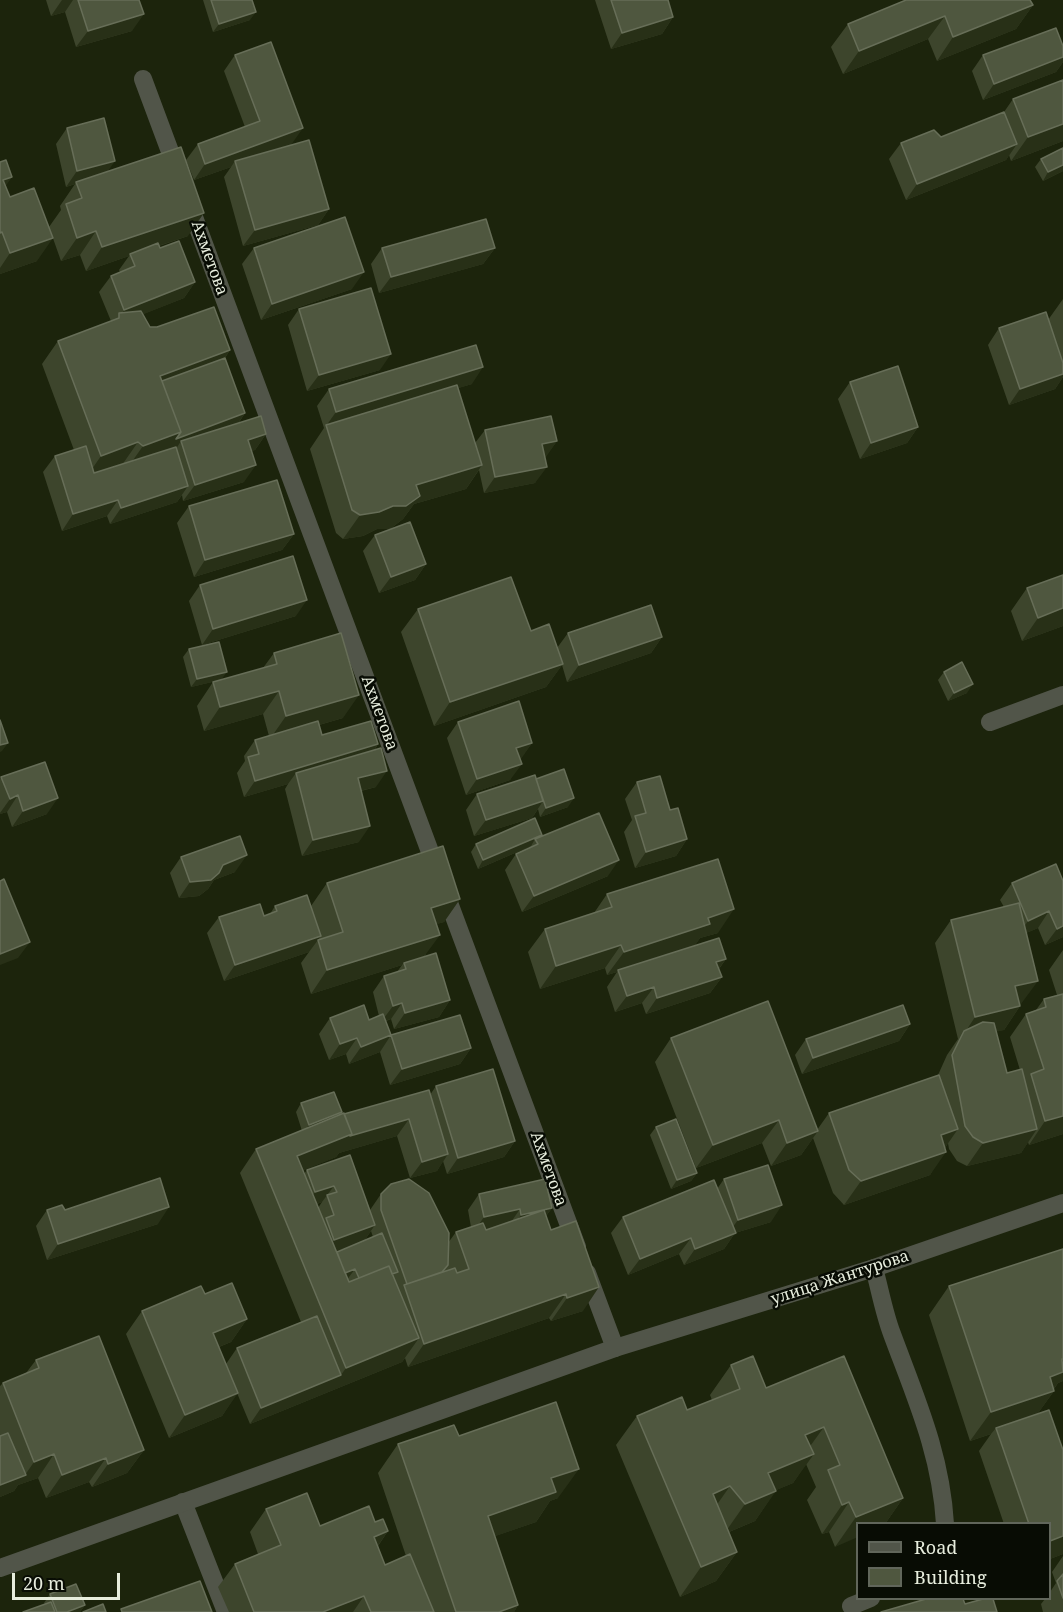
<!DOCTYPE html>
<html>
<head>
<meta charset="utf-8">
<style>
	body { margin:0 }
	#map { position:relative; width:1063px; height:1612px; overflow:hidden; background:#1c240c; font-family:"Noto Serif",serif }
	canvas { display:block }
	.legend { position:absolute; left:856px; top:1522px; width:195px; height:78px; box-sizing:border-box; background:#080c04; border:2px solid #61665b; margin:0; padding:8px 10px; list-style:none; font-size:18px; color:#e7eddd }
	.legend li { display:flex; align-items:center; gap:12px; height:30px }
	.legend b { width:30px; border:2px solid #61665b }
	.scale { position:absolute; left:12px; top:1573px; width:108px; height:27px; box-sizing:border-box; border:3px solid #e7eddd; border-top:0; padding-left:8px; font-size:18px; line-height:21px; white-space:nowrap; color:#e7eddd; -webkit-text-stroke:4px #080c04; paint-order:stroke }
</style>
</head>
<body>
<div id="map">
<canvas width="1063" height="1612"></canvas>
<ul class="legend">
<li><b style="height:8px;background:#515549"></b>Road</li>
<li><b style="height:16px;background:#4f573f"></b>Building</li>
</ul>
<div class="scale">20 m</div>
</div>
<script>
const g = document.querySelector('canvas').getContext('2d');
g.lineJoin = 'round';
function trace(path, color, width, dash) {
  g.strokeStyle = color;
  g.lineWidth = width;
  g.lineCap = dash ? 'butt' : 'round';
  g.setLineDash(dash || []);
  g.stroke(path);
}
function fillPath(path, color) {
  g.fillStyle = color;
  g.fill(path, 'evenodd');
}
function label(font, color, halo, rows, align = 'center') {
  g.font = font + ' "Noto Serif",serif';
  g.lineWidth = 5;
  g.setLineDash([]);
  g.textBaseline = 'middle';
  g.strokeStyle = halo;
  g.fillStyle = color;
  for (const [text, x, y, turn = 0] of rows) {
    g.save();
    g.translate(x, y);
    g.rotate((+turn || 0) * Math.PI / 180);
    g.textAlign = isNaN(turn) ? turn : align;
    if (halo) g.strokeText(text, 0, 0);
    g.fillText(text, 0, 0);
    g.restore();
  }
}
trace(new Path2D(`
	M143,79L178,173
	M188,201L577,1247
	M990,722L1063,695
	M874,1268C880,1290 884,1313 892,1334C916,1399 941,1454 945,1524
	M587,1273L615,1348
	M183,1502L226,1612
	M851,1606L871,1598`), '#515549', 18);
trace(new Path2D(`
	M0,1568L615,1348L874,1268L1063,1203`), '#515549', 18);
fillPath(new Path2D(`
	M46,0H139L132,31L76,47L65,12L51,16Z
	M203,0H252L250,20L213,32Z
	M595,0H668L673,17L662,34L611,49Z
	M1033,5L1016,29L937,61L928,39L843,74L831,47L848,24Z
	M1063,46V62L1056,72L983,100L972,71L983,55Z
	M235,55L291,145L329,209L318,225L243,246L224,177L231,167L194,180L186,160L198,144L245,127L224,71Z
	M1063,80V141L1011,161L1009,155L1006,160L906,200L889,159L901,143L941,137L1004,112L1013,99Z
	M67,128L107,172L188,236L159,246L160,248L195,282L184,298L143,314L150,327L230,350L225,358L245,413L238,424L266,434L255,450L251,451L244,482L183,501L182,495L177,502L110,524L107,516L62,531L43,472L55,456L74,450L42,364L58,341L111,321L99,292L111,276L120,272L119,270L129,256L86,271L80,255L61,261L49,227L61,210L60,206L75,184L66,187L56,144Z
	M1063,148V171L1043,181L1035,167L1041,159Z
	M0,162L5,186L10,197L37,261L0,274Z
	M254,248L352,289L261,320L242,264Z
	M382,248H495L483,264L379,293L371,264Z
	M1063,299V377L1055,389L1009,405L988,345L999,328L1048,320Z
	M299,309L380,370L307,391L288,325Z
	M850,382L918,427L907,443L860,459L838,399Z
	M472,384L458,388L475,443L485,430L557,441L545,457L535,483L484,493L479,470L466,489L414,504L403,519L390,529H377L363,536L343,539L336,533L310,449L324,428L317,406L329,389Z
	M189,506L294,534L282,550L194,577L177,523Z
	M375,535L426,564L415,580L379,593L363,551Z
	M1063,575V626L1022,641L1011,611L1027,588Z
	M200,585L296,616L202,645L189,601Z
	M418,609L531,631L557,648L568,633L662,637L651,653L567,682L562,665L546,687L434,726L401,632Z
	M189,649L221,680L263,668L274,653L343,718L319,725L322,735L378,744L374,751L376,787L361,791L359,842L302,856L285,789L288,784L244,797L237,773L245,761L244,756L255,740L269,736L263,714L204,731L197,706L213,682L216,681L191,687L183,657Z
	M944,672L967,693L948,701L938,680Z
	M458,722L532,743L520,759L510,780L466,795L447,738Z
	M1,777L47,814L12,827L7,812L0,814V779Z
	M536,779L568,807L540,817L538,809L532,818L474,836L466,810L477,794Z
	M637,782L670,810L687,839L676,856L635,868L624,832L632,820L625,799Z
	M540,837L608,876L522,912L505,870L516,854L529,848L531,846L478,869L471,852L476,844Z
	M181,857L235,872L214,880L208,889L199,896L179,898L170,873Z
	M1063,881V937L1045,945L1038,928L1026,933L1021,1004L1020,1005V1006L1004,1030L996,1031L1007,1073L1020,1070L1010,1037L1026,1014L1036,1010L1044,999L1057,995L1049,970L1063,950V1134L1029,1145L1028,1142L1021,1153L967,1166L957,1161L949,1149L948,1143L930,1175L844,1205L833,1193L813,1138L801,1155L771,1166L762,1143L696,1168L655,1062L671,1038L817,1130L829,1113L938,1075L947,1055L958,1039L935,943L951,920L1004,907L1000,900L1012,883Z
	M327,883L460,899L444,922L436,924L425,956L450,1000L439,1017L394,1029L391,1019L386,1021L391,1035L471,1048L460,1064L390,1085L380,1052L349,1064L346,1054L329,1060L319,1034L330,1018L369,1020L379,1016L373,992L384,976L397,972L402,965L311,994L301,963L309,952L224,981L207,933L219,917L264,916L270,914L275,906H311Z
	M607,894L718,933L700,938L695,945L726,959L719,969L722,977L710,993L646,1014L642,1003L615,1012L607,987L617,972L607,975L605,968L540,989L528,952L545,929L594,913Z
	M910,1024L899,1041L802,1074L795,1055L806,1039Z
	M436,1086L515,1141L504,1157L447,1174L443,1161L437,1171L410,1178L397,1136L339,1153L336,1157L303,1170L304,1174L307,1170L350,1155L370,1210L381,1194L448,1243L456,1232L471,1227L468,1210L479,1194L552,1208L546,1216L583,1311L551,1321L549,1318L408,1367L405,1358L402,1362L250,1424L237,1393L222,1416L169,1438L126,1334L142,1311L205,1294L247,1319L231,1342L219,1347L226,1364L237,1348L301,1322L240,1173L256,1149L302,1131L296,1112L301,1103L340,1115L430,1095ZM322,1202L318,1208L317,1204ZM371,1231L373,1237L337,1252L336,1251L364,1241Z
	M656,1127L697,1173L691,1181L671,1189L650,1135Z
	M724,1179L771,1222L735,1233L724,1249L684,1265L679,1254L628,1275L611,1233L623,1217L717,1189Z
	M47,1210H65L158,1224L47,1260L36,1226Z
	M1063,1249V1381L1058,1383L1054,1389V1391L1038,1413L1063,1450V1554L1050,1559V1524H1004L979,1451L991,1434L970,1441L929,1315L949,1286Z
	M844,1356L903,1498L885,1524H858L835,1547L829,1532L822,1534L807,1500L816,1487L806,1464L793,1483L776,1490L755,1521L729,1532L737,1552L716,1581L680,1597L616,1445L637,1416L687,1410L712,1400L710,1395L731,1365L766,1388Z
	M36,1360L144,1450L127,1473L92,1487L89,1482L46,1498L38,1478L18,1485L14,1491L0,1497V1386L3,1383L26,1373Z
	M459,1436L558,1498L550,1501L536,1522L495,1536L518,1605L514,1612H229L218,1587L235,1564L258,1554L250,1532L266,1509L320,1526L375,1522L388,1531L378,1546L385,1565L406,1556L378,1473L398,1444Z
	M1063,1556V1612H1043L1041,1604L1045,1599H1050V1592L1056,1583L1052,1572Z
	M50,1594L85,1605L80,1612H23L45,1604L44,1603Z`), '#3d452c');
fillPath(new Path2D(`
	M62,0H73L65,12L51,16Z
	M1033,5L1016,29L937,61L953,37Z
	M256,12L250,20L213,32L219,24Z
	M144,14L132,31L76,47L88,31Z
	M945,16L928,39L843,74L859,51Z
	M673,17L662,34L611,49L622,33Z
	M1063,57V62L1056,72L983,100L994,84Z
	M1063,124V141L1011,161L1028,137Z
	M303,128L291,145L235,161L231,167L194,180L205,164Z
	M1017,144L1006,160L906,200L917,184Z
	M115,161L104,177L76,182L75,184L66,187L77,171Z
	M1063,165V171L1043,181L1048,172Z
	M12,177L0,194L3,180Z
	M329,209L318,225L243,246L255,230Z
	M204,213L188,236L131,255L130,254L129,256L86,271L102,247Z
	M96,231L80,255L61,261L77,238Z
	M53,238L37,261L0,274V268L10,253Z
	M495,248L483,264L379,293L391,277Z
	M364,272L352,289L261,320L272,304Z
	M195,282L184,298L114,326L124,310Z
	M230,350L214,374L159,394L160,376Z
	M391,354L380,370L307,391L319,375Z
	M483,367L472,384L327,428L326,426L336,412Z
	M1063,374V377L1055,389L1009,405L1020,389Z
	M245,413L234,429L181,441L174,452L126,470L143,446L181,432Z
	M918,427L907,443L860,459L871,443Z
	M266,434L255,450L236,456L248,440Z
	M557,441L546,457L531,460L542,444Z
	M138,442L122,465L85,479L101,456Z
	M256,465L244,482L183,501L195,485Z
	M482,465L466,489L414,504L403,519L390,529H377L363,536L343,539L360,515L416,485Z
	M547,467L535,483L484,493L495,477Z
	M188,486L177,502L110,524L121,508Z
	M118,500L107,516L62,531L73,514Z
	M294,534L282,550L194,577L205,560Z
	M426,564L415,580L379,593L391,577Z
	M307,600L296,616L202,645L213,629Z
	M1063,608V626L1022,641L1038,618Z
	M662,637L651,653L567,682L579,665Z
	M563,664L546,687L434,726L450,702Z
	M227,672L221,680L191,687L197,679Z
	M973,684L967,693L948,701L954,693Z
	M279,691L263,714L204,731L220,707Z
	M359,695L343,718L270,739L286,716Z
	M8,743L2,751L0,752V745Z
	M532,743L521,759L505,765L516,748Z
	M378,744L367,761L296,773L288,784L244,797L255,781Z
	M522,764L510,780L466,795L477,779Z
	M387,771L376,787L347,794L358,778Z
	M18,795L7,812L0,814V813L10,799Z
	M58,798L47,814L12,827L23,811Z
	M574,798L568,807L540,817L546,808Z
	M543,801L532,818L474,836L486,820Z
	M370,826L359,842L302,856L313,840Z
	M542,835L537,843L535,839L531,846L478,869L483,860Z
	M687,839L676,856L635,868L646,852Z
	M247,855L235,872L214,880L208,889L199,896L179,898L190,882L223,865Z
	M619,860L608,876L522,912L534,896Z
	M460,899L444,922L414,931L431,908Z
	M734,909L718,933L700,938L694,947L618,970L617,972L607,975L624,952L708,918Z
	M1049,911L1038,928L1017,937L1028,921Z
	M1063,926V937L1045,945L1057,929Z
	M440,935L423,958L404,963L402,965L311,994L327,970Z
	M321,936L309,952L224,981L235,965Z
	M30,942L18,958L0,965V954Z
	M621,945L605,968L540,989L556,966Z
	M726,959L714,975L716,962Z
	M722,977L710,993L646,1014L657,998Z
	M1038,981L1021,1004L998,1009L1015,986Z
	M654,987L642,1003L615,1012L627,996Z
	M450,1000L439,1017L394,1029L405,1013Z
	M402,1003L391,1019L381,1022L393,1006Z
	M1020,1006L1004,1030L960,1040L975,1017Z
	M910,1024L899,1041L802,1074L813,1058Z
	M391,1035L380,1052L349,1064L361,1047Z
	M357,1038L346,1054L329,1060L340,1044Z
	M471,1048L460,1064L390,1085L402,1069Z
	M342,1112L336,1121L303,1133L309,1125Z
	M1063,1116V1134L1029,1145L1045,1121Z
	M409,1119L397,1136L339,1153L336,1157L281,1180L297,1156L352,1134Z
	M779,1120L762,1143L696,1168L713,1145Z
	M958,1129L942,1152L941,1135Z
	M1037,1129L1021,1153L967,1166L983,1143Z
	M818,1131L801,1155L771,1166L787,1143Z
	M515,1141L504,1157L447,1174L458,1158Z
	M946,1152L930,1175L844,1205L861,1181Z
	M448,1154L437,1171L410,1178L422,1162Z
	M697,1173L691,1181L671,1189L677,1180Z
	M334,1186L322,1202L303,1209L315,1192Z
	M782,1205L771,1222L735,1233L724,1249L684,1265L695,1249L726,1236L738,1220Z
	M169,1207L158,1224L47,1260L58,1244Z
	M552,1208L540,1224L510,1231L521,1215Z
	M520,1209L509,1225L473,1233L484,1217Z
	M375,1225L364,1241L323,1256L334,1240Z
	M691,1238L679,1254L628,1275L640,1259Z
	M355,1269L343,1285L345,1273Z
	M599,1287L583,1311L551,1321L567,1298Z
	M566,1294L549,1318L408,1367L424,1344Z
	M247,1319L231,1342L196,1356L213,1333Z
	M419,1338L402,1362L250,1424L261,1408L341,1375L346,1368Z
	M1063,1359V1381L1058,1383L1052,1391H1054L1033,1420L996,1428L991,1434L970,1441L991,1412Z
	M238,1393L222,1416L169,1438L185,1415Z
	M824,1427L803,1456L805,1435Z
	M144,1450L127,1473L92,1487L108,1464Z
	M54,1454L38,1478L18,1485L14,1491L0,1497V1485L25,1475L34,1462Z
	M814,1454L793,1483L748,1502L768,1473Z
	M106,1458L89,1482L46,1498L62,1475Z
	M579,1469L558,1498L550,1501L536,1522L467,1546L488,1516L551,1478Z
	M730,1486L709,1516L713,1494Z
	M776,1491L755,1521L724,1534L745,1504Z
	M903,1498L885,1524H858V1537L835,1547L856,1517Z
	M849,1502L829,1532L822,1534L842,1505Z
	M388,1531L372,1554L374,1537Z
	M1063,1536V1554L1050,1559V1541Z
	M737,1552L716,1581L680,1597L701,1567Z
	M364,1596L353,1612H323Z
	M85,1605L80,1612H67Z
	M518,1605L514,1612H499Z`), '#283017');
const building = new Path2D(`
	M78,0H139L144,14L88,31Z
	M211,0H252L256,12L219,24Z
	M611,0H668L673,17L622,33Z
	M906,0H1030L1033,5L953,37L945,16L859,51L848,24Z
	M1056,28L1063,46V57L994,84L983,55Z
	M271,42L303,128L205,164L198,144L260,121L235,55Z
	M1063,80V124L1028,137L1013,99Z
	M1004,112L1017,144L917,184L901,143L934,130L941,137Z
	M104,118L115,161L77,171L67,128Z
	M309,140L329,209L255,230L235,161Z
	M181,147L204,213L102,247L96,231L77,238L66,204L82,198L76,182Z
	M1063,148V165L1048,172L1041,159Z
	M6,160L12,177L3,180L10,197L34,188L53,238L10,253L2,232L0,233V162Z
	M345,217L364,272L272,304L254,248Z
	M486,219L495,248L391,277L382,248Z
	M179,241L195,282L124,310L111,276L135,266L130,254L158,243L160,248Z
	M371,288L391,354L319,375L299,309Z
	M214,307L230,350L160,376L181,432L143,446L138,442L101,456L58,341L119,318V313L141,311L150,327H157Z
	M1046,312L1063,363V374L1020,389L999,328Z
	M476,345L483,367L336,412L329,389Z
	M225,358L245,413L176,439L181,432L162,381Z
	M898,366L918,427L871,443L850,382Z
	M457,385L482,465L416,485L420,496L406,506H393L379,512L360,515L352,510L326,425Z
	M261,416L266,434L248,440L256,465L195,485L181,441Z
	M551,416L557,441L542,444L547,467L495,477L485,430Z
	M86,446L94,473L176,447L188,486L121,508L118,500L73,514L55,456Z
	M277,480L294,534L205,560L189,506Z
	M410,522L426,564L391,577L375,535Z
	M293,556L307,600L213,629L200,585Z
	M1063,575V608L1038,618L1027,588Z
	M511,577L531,631L549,624L563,664L450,702L418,609Z
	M651,605L662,637L579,665L568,633Z
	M341,633L359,695L286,716L279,691L220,707L213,682L277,664L274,653Z
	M219,642L227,672L197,679L189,649Z
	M962,662L973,684L954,693L944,672Z
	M519,701L532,743L516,748L522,764L477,779L458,722Z
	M0,720L8,743L0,745Z
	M318,721L322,735L371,721L378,744L255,781L248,757L259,754L255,740Z
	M381,748L387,771L358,778L370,826L313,840L296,773Z
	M45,762L58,798L23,811L18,795L10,799L1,777Z
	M564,769L574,798L546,808L536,779Z
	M535,775L543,801L486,820L477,794Z
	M660,776L670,810L678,808L687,839L646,852L635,816L646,813L637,782Z
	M599,813L619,860L534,896L516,854L538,844L535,839Z
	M535,818L542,835L483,860L476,844Z
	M240,836L247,855L223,865L219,873L211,880L190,882L181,857Z
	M443,846L460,899L431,908L440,935L327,970L318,940L343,932L327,883Z
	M718,859L734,909L708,918L710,924L624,952L621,945L556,966L545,929L612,907L607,894Z
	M1056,864L1063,881V926L1057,929L1049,911L1028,921L1012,883Z
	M4,879L30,942L0,954V881Z
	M307,895L321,936L235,965L219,917L260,904L264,916L277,911L275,906Z
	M1019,903L1038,981L1015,986L1020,1006L975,1017L951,920Z
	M719,938L726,959L716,962L722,977L657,998L654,987L627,996L618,970Z
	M436,953L450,1000L405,1013L402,1003L393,1006L384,976L406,969L404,963Z
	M1063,994V1116L1045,1121L1031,1074L1044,1069L1026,1014L1046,1007L1044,999Z
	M768,1001L818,1131L787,1143L779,1120L713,1145L671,1038Z
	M364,1005L369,1020L383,1014L391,1035L361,1047L357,1038L340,1044L330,1018Z
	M903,1005L910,1024L813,1058L806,1039Z
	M460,1015L471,1048L402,1069L391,1035Z
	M983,1022L994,1023L1007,1073L1022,1069L1037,1129L983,1143L973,1137L965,1126L952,1055L964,1031Z
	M493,1069L515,1141L458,1158L436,1086Z
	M939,1075L958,1129L941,1135L946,1152L861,1181L849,1170L829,1113Z
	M429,1090L448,1154L422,1162L409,1119L350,1136L352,1134L344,1114Z
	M334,1092L342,1112L309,1125L301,1103Z
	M344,1113L352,1134L297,1156L349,1282L389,1266L419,1338L346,1368L256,1149Z
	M676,1119L697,1173L677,1180L656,1127Z
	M350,1155L375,1225L334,1240L326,1218L334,1215L327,1195L337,1192L334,1186L315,1192L307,1170Z
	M768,1165L782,1205L738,1220L724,1179Z
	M160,1178L169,1207L58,1244L47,1210L62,1205L65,1210Z
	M409,1179L429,1193L449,1233L448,1265L442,1272L407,1284L381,1210V1194L391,1184Z
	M545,1179L552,1208L521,1215L520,1209L484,1217L479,1194Z
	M714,1180L736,1233L695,1249L691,1238L640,1259L623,1217Z
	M544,1210L551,1230L576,1221L599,1287L567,1298L566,1294L424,1344L404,1285L455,1268L457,1273L469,1269L456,1232L483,1223L486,1230Z
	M382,1233L398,1272L392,1274L389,1266L359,1278L355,1269L345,1273L337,1252Z
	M1063,1249V1359H1062L1063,1372L1050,1377L1054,1391L991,1412L949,1286Z
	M232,1283L247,1319L213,1333L238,1393L185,1415L142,1311L201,1286L205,1294Z
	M317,1316L341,1375L261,1408L237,1348Z
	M99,1336L144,1450L108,1464L106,1458L62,1475L54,1454L34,1462L3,1383L39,1368L36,1360Z
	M753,1356L766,1388L844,1356L903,1498L856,1517L849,1502L842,1505L828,1470L840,1465L824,1427L805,1435L814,1454L768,1473L776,1491L745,1504L730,1486L713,1494L737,1552L701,1567L637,1416L682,1397L687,1410L740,1389L731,1365Z
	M556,1402L579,1469L551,1478L556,1492L488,1516L518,1605L499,1612H456L398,1444L454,1425L459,1436Z
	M1049,1410L1063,1450V1536L1050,1541V1524H1029L996,1428Z
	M8,1433L26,1475L0,1485V1436Z
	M307,1493L320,1526L369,1506L375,1522L383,1519L388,1531L374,1537L385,1565L410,1554L434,1612H371L364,1596L323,1612H254L235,1564L281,1545L266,1509Z
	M1063,1574V1598L1057,1581Z
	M200,1581L212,1612H122L121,1609Z
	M76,1584L85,1605L67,1612H57L50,1594Z
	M926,1599H963L965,1604L983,1599H993L997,1612H881Z
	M51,1602L55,1612H23Z
	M103,1604L106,1612H83Z`);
fillPath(building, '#4f573f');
trace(building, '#676e58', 1.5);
label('16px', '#e7eddd', '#080c04', [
	["Ахметова",209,258,70],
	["Ахметова",379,713,70],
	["Ахметова",548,1169,70],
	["улица Жантурова",840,1278,-18]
]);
</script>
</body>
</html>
